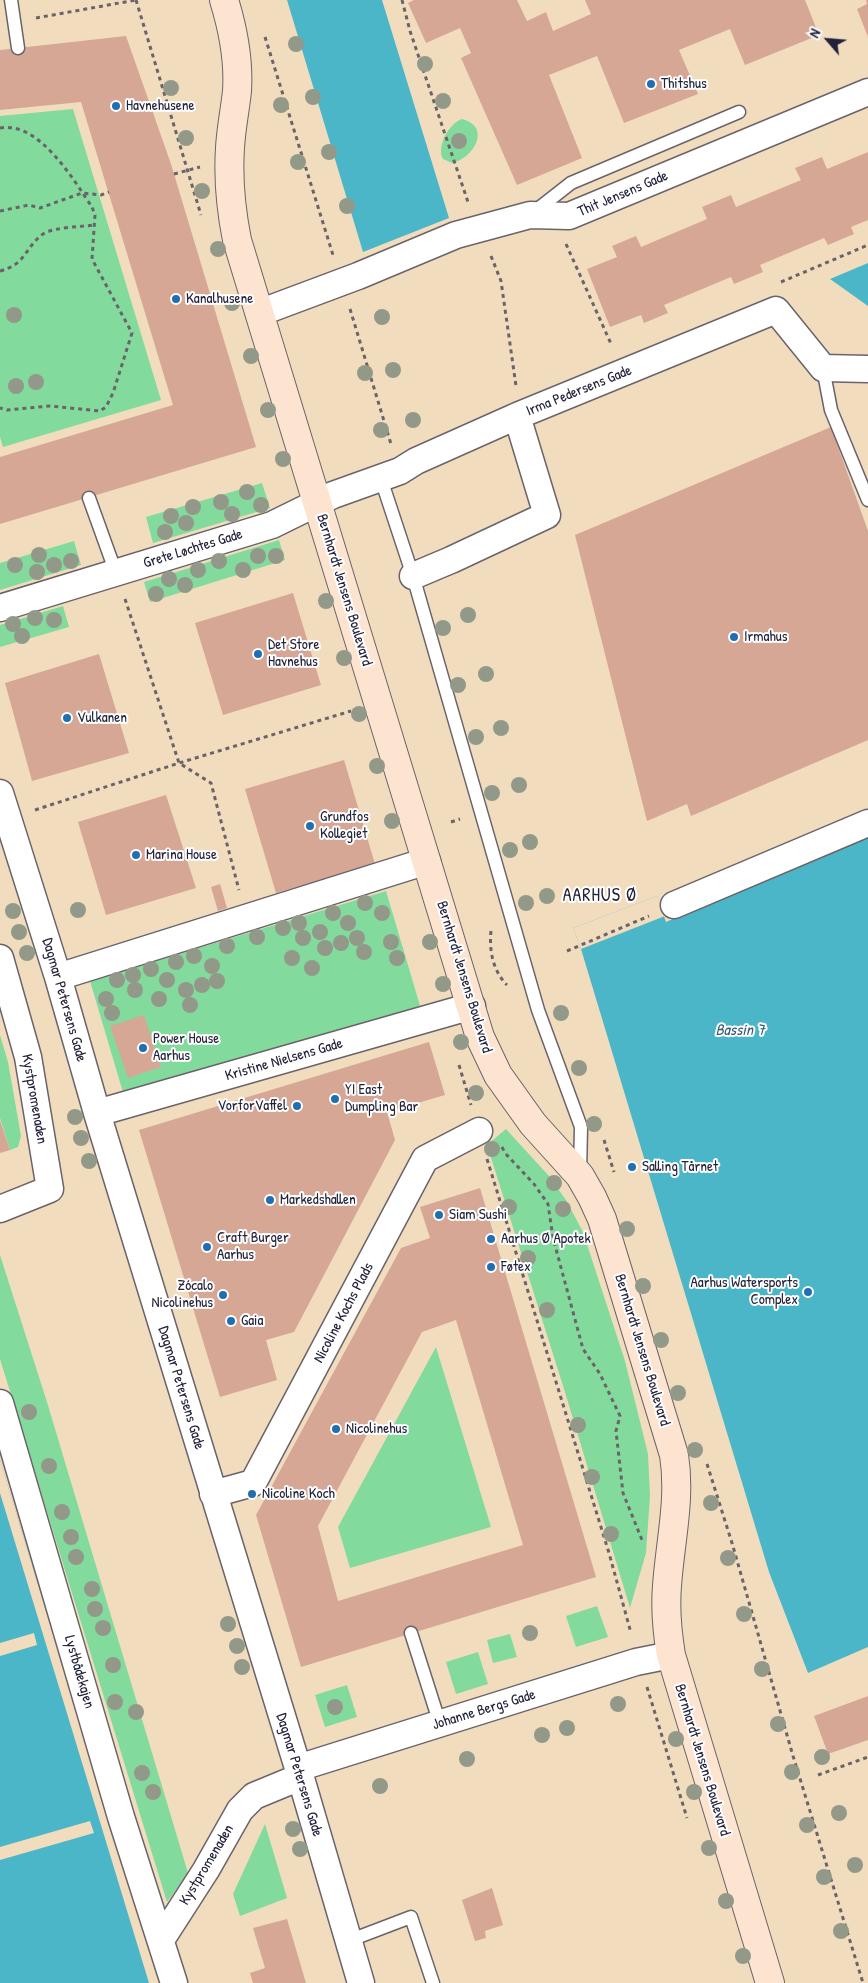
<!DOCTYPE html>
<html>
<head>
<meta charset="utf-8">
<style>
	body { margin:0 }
	#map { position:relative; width:868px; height:1983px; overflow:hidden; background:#f1ddbe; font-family:"Patrick Hand",sans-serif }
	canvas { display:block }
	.north { position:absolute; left:803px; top:15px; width:50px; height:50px; -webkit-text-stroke:4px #fff; paint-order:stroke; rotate:297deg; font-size:14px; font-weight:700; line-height:20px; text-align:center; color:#22223b }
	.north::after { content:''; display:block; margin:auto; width:18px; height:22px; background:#22223b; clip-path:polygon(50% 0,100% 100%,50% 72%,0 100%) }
</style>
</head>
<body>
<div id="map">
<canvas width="868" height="1983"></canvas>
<div class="north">N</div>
</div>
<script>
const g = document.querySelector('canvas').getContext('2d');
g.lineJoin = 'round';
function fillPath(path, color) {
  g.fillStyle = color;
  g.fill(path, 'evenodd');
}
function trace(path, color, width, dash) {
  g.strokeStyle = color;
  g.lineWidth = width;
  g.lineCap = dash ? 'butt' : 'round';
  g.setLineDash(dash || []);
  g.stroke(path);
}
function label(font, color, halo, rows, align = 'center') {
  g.font = font + ' "Patrick Hand",sans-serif';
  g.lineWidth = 4;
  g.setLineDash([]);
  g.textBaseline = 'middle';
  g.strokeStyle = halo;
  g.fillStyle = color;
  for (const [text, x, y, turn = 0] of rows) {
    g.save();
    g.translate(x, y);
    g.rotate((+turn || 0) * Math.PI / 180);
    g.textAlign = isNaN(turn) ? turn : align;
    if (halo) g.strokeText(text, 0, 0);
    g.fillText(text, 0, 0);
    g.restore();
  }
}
fillPath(new Path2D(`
	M73,109L161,400L3,447L0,437V116Z
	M462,119C492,127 474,158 452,163L443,159C436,147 449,123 462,119Z
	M262,483L270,508L153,543L146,517Z
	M279,540L285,560L150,602L144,582Z
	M74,541L81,565L0,590V563Z
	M63,606L69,627L0,647V625Z
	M386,891L421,1009L125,1099L90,981Z
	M0,1035L8,1062L21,1136L18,1147L10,1150L0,1118Z
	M506,1129L549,1176L566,1200L583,1232L625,1361L648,1454L650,1496L646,1553L630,1608L564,1389L487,1145Z
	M0,1255L47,1402L188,1873L167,1902L0,1359Z
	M436,1347L491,1527L350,1568L338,1527Z
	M597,1606L608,1637L576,1647L566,1616Z
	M510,1634L517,1657L493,1663L487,1640Z
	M478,1652L488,1684L456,1694L446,1662Z
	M347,1685L357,1717L325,1727L315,1695Z
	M265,1824L287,1898L240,1916L233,1894Z`), '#83da9d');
fillPath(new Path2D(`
	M287,0H382L449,218L363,252Z
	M868,263V306L830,279Z
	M868,832V1647L808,1673L769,1572L581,949L573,928L657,896L666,922Z
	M0,1460L159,1983H0Z`), '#4cb6c9');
fillPath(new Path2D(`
	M657,896L665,916L581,949L573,928Z
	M0,1460L159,1983H149L0,1493Z
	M34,1633L37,1645L0,1656V1643Z
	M90,1821L94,1833L0,1860V1847Z`), '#f1ddbe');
fillPath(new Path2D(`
	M414,0H517L527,21L546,12L553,31L591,14L585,0H805L819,35L745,65L730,29L679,50L698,94L624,123L597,56L549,75L582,158L517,185L461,58L471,53L460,28L426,43L408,3Z
	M866,0H868V37L857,9L867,4Z
	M126,36L171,164L256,447L0,524V457L173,405L81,102L0,110V50Z
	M868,152V220L851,227L854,234L828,245L824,238L760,265L763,272L734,284L731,277L664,305L668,313L644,323L641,315L610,327L587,269L617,257L612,246L636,236L641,247L707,219L702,207L731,195L736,207L801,180L795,168L822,157L827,169Z
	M831,427L868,531V740L691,816L687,804L647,821L575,535Z
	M293,593L321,685L223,715L195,623Z
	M99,654L129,753L32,781L5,683Z
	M344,760L375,864L276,893L245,789Z
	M166,795L196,888L106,915L78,822Z
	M220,884L227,908L218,911L211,887Z
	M144,1015L161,1067L128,1078L110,1026Z
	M429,1042L445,1095L387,1112L395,1140L294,1332L266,1340L277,1380L220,1397L139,1130Z
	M0,1120L10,1150L0,1153Z
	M480,1188L596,1577L301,1667L256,1515L401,1248L430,1238L420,1207ZM456,1320L523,1545L338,1601L318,1526L422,1332Z
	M868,1696V1740L828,1754L814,1716Z
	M492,1888L503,1925L485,1931L486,1938L475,1941L462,1900Z
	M287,1919L306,1983H253L250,1973L265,1968L253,1928Z`), '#d5a794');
const lane = new Path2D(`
	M11,0L18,48
	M534,212L571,183L739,112
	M823,368L831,410L868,500
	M381,479L413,576L538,1010L581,1127L580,1173
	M89,498L116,573
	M411,1633L440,1724
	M348,1941L411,1917L433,1983`);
const street = new Path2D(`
	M259,313L358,276L456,235L530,215L569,216L868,92
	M413,576L451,560L547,515L517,416L776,310L823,368L868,369
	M0,608L272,525L333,495L400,471L416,461L517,416
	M0,793L58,977L97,1113L298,1768L361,1983
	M674,905L868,823
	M0,958L28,1057L50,1189L0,1209
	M58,977L427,861
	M97,1113L472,1006
	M0,1403L121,1817L174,1983
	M213,1494L253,1483L425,1159L479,1131
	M298,1768L636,1662L671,1655
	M161,1940L206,1870L240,1810L254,1796L300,1777`);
const secondary = new Path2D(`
	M224,0C233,29 239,60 237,91C235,110 231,129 230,148C228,178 231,210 237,240L480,1037L498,1075L533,1124L580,1176L592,1197L602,1219L674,1455C681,1499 670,1542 667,1586C665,1610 667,1631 671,1655L770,1983`);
trace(lane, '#6a6369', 15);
trace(street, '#6a6369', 29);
trace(secondary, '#6a6369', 30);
trace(new Path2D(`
	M136,0L201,215
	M402,0L410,31L468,202
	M36,18L136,0
	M265,37L333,255
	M0,128C39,121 73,179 92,207L95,215L92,259L132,333L113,393L106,407L100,411L50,406L7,410L0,408
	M174,174L200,167
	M0,211L29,205L40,208L82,193L101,195L109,192
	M566,244L612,346
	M491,256L501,281L516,386
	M0,271C27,264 25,247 43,234C54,227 80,227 93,225
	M781,282L868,245
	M350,309L391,444
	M125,599L179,763L211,783L239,890
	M35,810L179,763L351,711
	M451,822L460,819
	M491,931C489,951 493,971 507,985
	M567,951L649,916
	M459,1065L471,1105
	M604,1140L614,1172
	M502,1147L505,1153L534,1184L548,1204L553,1238L583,1349L600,1374L620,1416L616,1431L623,1493L642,1540
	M487,1159L609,1553L631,1633
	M707,1464L732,1543L793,1756L863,1983
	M647,1687L687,1818
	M818,1775L868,1757`), '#6a6369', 3, [4, 4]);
trace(lane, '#fff', 12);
trace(street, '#fff', 26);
trace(secondary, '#fde4d0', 28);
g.fillStyle = '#929989';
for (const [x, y] of [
	[296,44],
	[425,64],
	[171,88],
	[313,97],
	[443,101],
	[281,105],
	[186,138],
	[459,141],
	[329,152],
	[298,162],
	[202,191],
	[347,206],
	[218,249],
	[232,303],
	[14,315],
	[382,317],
	[251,356],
	[393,370],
	[365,373],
	[36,382],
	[16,386],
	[268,410],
	[413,420],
	[381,430],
	[283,459],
	[247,492],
	[221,502],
	[261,505],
	[193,507],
	[232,514],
	[171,516],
	[186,523],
	[165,532],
	[39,555],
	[258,556],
	[276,556],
	[71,561],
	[219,561],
	[15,565],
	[54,565],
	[198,570],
	[243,570],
	[37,572],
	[169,579],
	[185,585],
	[156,594],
	[326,601],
	[468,615],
	[35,618],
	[54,620],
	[13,624],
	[443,628],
	[22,636],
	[344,658],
	[486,674],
	[458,685],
	[359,714],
	[501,728],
	[476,737],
	[377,766],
	[519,785],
	[492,793],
	[392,821],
	[530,842],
	[510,850],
	[547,896],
	[365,903],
	[526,903],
	[78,910],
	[13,911],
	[333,913],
	[382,913],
	[299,923],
	[348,923],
	[283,928],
	[19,932],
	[320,932],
	[257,937],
	[303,938],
	[357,938],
	[391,942],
	[430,942],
	[341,943],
	[227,946],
	[325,948],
	[364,952],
	[27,953],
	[194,956],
	[292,958],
	[397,958],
	[176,962],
	[212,966],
	[312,968],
	[151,969],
	[133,975],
	[117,980],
	[167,980],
	[217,981],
	[443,984],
	[202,985],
	[135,990],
	[186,990],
	[106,999],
	[159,999],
	[190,1005],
	[112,1013],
	[561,1013],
	[461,1042],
	[579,1068],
	[476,1093],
	[75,1117],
	[594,1124],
	[81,1138],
	[492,1149],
	[89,1161],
	[554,1183],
	[509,1207],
	[563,1209],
	[627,1229],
	[528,1258],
	[643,1286],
	[547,1310],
	[661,1340],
	[678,1393],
	[29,1412],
	[578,1425],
	[695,1450],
	[49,1466],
	[592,1477],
	[711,1503],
	[62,1512],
	[611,1534],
	[71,1537],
	[76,1557],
	[728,1558],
	[92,1589],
	[95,1609],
	[744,1614],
	[228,1624],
	[103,1628],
	[530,1633],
	[237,1646],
	[113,1665],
	[242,1667],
	[762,1669],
	[115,1702],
	[618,1704],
	[335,1707],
	[136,1712],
	[778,1724],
	[567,1728],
	[542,1735],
	[676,1739],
	[822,1757],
	[467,1759],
	[792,1772],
	[142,1773],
	[380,1786],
	[153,1792],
	[694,1792],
	[839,1813],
	[807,1825],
	[293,1829],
	[709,1848],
	[300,1849],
	[855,1865],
	[824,1877],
	[726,1901],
	[841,1931],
	[743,1956]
]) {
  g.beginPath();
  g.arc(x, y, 8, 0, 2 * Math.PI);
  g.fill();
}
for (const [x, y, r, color] of [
	[651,84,5,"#1f6fb2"],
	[116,106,5,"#1f6fb2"],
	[176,299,5,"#1f6fb2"],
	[734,637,5,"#1f6fb2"],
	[258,654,5,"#1f6fb2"],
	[67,718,5,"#1f6fb2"],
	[310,826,5,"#1f6fb2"],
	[136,855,5,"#1f6fb2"],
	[143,1048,5,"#1f6fb2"],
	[335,1099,5,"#1f6fb2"],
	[297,1106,5,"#1f6fb2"],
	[632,1167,5,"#1f6fb2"],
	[270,1200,5,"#1f6fb2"],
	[439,1215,5,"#1f6fb2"],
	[491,1239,5,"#1f6fb2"],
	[207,1247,5,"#1f6fb2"],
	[491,1267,5,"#1f6fb2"],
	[808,1292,5,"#1f6fb2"],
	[223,1295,5,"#1f6fb2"],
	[231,1321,5,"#1f6fb2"],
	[336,1429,5,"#1f6fb2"],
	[252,1494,5,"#1f6fb2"]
]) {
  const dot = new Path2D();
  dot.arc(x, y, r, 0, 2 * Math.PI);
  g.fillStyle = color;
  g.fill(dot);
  trace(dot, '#fff', 2);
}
label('15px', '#22223b', '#fff', [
	["Thitshus",661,84],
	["Havnehusene",126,106],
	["Kanalhusene",186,299],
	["Irmahus",744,637],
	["Det Store",268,645],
	["Havnehus",268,662],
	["Vulkanen",77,718],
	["Grundfos",320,817],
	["Kollegiet",320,834],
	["Marina House",146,855],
	["Power House",153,1039],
	["Aarhus",153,1056],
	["YI East",345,1090],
	["Dumpling Bar",345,1107],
	["VorforVaffel",287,1106,"right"],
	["Salling Tårnet",642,1167],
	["Markedshallen",280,1200],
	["Siam Sushi",449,1215],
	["Craft Burger",217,1238],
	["Aarhus",217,1255],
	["Aarhus Ø Apotek",501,1239],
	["Føtex",501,1267],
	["Aarhus Watersports",798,1283,"right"],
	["Complex",798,1300,"right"],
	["Zócalo",213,1286,"right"],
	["Nicolinehus",213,1303,"right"],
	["Gaia",241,1321],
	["Nicolinehus",346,1429],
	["Nicoline Koch",262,1494]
], 'left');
label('15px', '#22223b', '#fff', [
	["Thit Jensens Gade",623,194,-23],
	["Irma Pedersens Gade",579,391,-22],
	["Grete Løchtes Gade",193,549,-17],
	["Bernhardt Jensens Boulevard",344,590,73],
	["Bernhardt Jensens Boulevard",464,977,73],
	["Dagmar Petersens Gade",64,1000,74],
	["Kristine Nielsens Gade",284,1060,-16],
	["Kystpromenaden",34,1099,80],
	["Nicoline Kochs Plads",344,1313,-62],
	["Bernhardt Jensens Boulevard",642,1350,73],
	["Dagmar Petersens Gade",181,1388,73],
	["Lystbådekajen",79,1672,74],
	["Johanne Bergs Gade",484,1710,-17],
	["Bernhardt Jensens Boulevard",702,1760,73],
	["Dagmar Petersens Gade",299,1775,73],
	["Kystpromenaden",207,1865,-59]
]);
label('italic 16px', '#335d74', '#fff', [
	["Bassin 7",740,1031]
]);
g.letterSpacing = '1px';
label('18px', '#22223b', '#fff', [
	["AARHUS Ø",600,896]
]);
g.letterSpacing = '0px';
</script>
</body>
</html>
